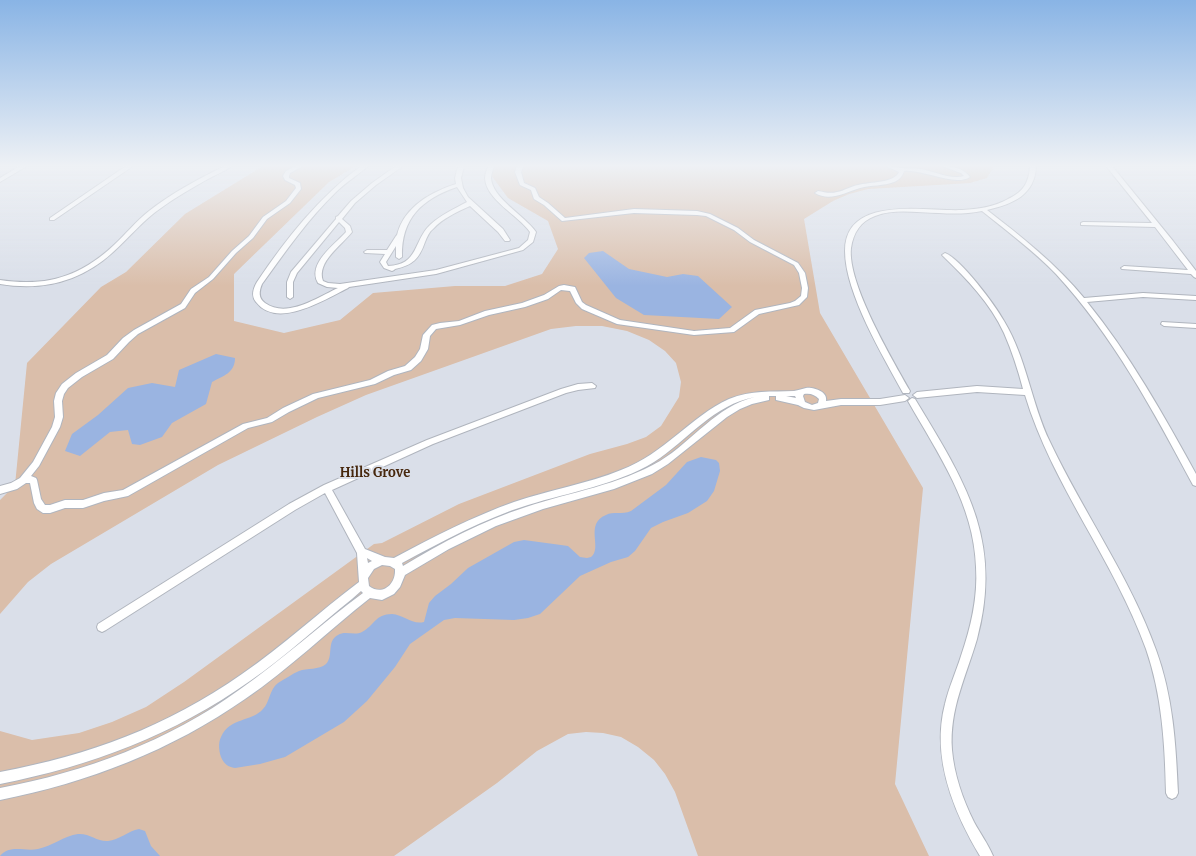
<!DOCTYPE html>
<html>
<head>
<meta charset="utf-8">
<style>
	body { margin:0 }
	canvas { display:block; background:#dadfe9 }
</style>
</head>
<body>
<canvas width="1196" height="856"></canvas>
<script>
const g = document.querySelector('canvas').getContext('2d');
g.lineJoin = 'round';
function fillPath(path, color) {
  g.fillStyle = color;
  g.fill(path, 'evenodd');
}
function trace(path, color, width, dash) {
  g.strokeStyle = color;
  g.lineWidth = width;
  g.lineCap = dash ? 'butt' : 'round';
  g.setLineDash(dash || []);
  g.stroke(path);
}
function label(font, color, halo, rows, align = 'center') {
  g.font = font + ' Merriweather,serif';
  g.lineWidth = 4;
  g.setLineDash([]);
  g.textBaseline = 'middle';
  g.strokeStyle = halo;
  g.fillStyle = color;
  for (const [text, x, y, turn = 0] of rows) {
    g.save();
    g.translate(x, y);
    g.rotate((+turn || 0) * Math.PI / 180);
    g.textAlign = isNaN(turn) ? turn : align;
    if (halo) g.strokeText(text, 0, 0);
    g.fillText(text, 0, 0);
    g.restore();
  }
}
fillPath(new Path2D(`
	M263,166H356L329,182L234,274V321L284,333L340,320L373,293L455,286H505L542,274L558,249L548,221L508,198L491,175L495,166H994L987,178L970,183L868,189L849,194L833,201L804,219L820,313L923,488L895,784L929,856H698L675,792L665,774L654,760L638,747L621,737L603,733L586,732L568,734L537,751L497,783L394,856H0V731L32,740L79,733L112,722L146,707L184,682L374,544L382,543L459,504L590,454L627,444L646,437L661,426L679,397L681,382L676,363L665,351L649,340L627,331L602,326H576L551,329L366,395L317,417L218,465L51,564L28,582L0,614V500L15,485L27,363L101,287L126,272L185,214Z`), '#dabeaa');
fillPath(new Path2D(`
	M603,251L629,269L667,277L683,274L698,276L732,307L719,319L644,315L616,298L584,258L589,253Z
	M216,354L235,358C235,373 223,376 212,382L206,404L172,423L162,437L140,445L132,444L128,430L110,432L80,456L65,451L72,434L98,415L128,388L152,383L175,387L179,370Z
	M701,457L716,460L719,463L720,471L714,491L707,501L688,513L663,522L651,528L635,551L628,557L611,562L580,576L540,614L528,618L514,620L455,618L444,620L410,644L395,667L367,701L344,722L285,757L260,764L235,768C228,767 224,764 221,757C219,751 218,743 221,737C230,717 252,722 263,709C270,702 269,690 278,683C285,679 292,674 299,671C307,668 319,670 326,664C334,656 326,641 338,635C345,630 354,636 362,632C374,626 375,614 392,614C404,615 412,625 424,622L429,603L435,596L451,584L468,568L514,542L524,540L561,545L568,546L580,557L587,558L591,557C603,548 584,524 606,515C613,511 622,515 631,511L666,485L687,462Z
	M139,829L145,831L151,846L160,856H0C10,844 25,852 38,849C52,846 64,836 78,834C89,833 98,842 108,841C119,840 128,831 139,829Z`), '#9ab4e1');
const minor = new Path2D(`
	M20,166H27L0,182V178Z
	M126,166H133L54,220H50V218Z
	M225,166H232C225,171 215,175 208,179C192,188 176,197 161,208C143,220 129,238 112,253C80,282 42,291 0,284V280C46,287 80,277 114,245C126,234 136,221 149,211C172,193 198,179 225,166Z
	M296,166H303L290,173L289,176V178L300,183L301,189L290,203L267,219L253,238L236,253L213,279L195,293L185,308L138,334L129,342L113,359L82,377L68,388L64,394L62,401L63,417L60,427L39,466L31,476L36,478L37,480L41,499L45,505H50L65,500H83L104,493L123,490L243,424L267,418L283,408L313,394L370,380L388,371L405,366L415,357L420,349L423,335L432,325L440,323L459,321L485,311L522,303L544,295L559,286L564,285L575,287L582,302L586,305L620,320L694,331L730,328L755,310L790,303L795,301L801,296L802,288L799,273L794,265L750,242L734,230L706,216L697,215L634,213L562,221L544,205L534,199L531,190L520,185L515,172L517,166H523L521,172L524,183L535,188L539,197L548,203L565,218L634,209L697,211L710,214L738,228L754,240L798,263L805,273L808,288L807,297L799,305L759,314L734,332L694,335L617,324L582,309L576,303L570,291L561,290L548,299L525,307L489,315L460,325L436,329L430,336L428,349L421,361L411,370L394,375L375,384L318,398L289,412L272,422L248,428L128,496L104,501L83,508H65L50,513H43L37,509L34,503L30,483H26L17,489L0,494V486L11,483L20,478L33,462L52,427L55,417L54,401L56,393L62,384L76,373L107,355L123,338L134,330L181,304L191,289L209,277L232,251L249,236L263,217L286,201L296,188L295,185L285,180L283,176L286,171Z
	M361,166H368C358,175 346,182 336,192C308,219 285,252 262,284C259,291 258,298 265,303C287,319 318,297 338,288L327,287L318,283C307,264 334,245 346,232L345,228L339,222L297,273L293,282V297L290,299L287,297V282L291,272L336,219V217L338,216L351,201L372,183L396,166H403L376,185L355,203L342,219L350,226L352,232C342,245 316,262 323,281L328,283L340,284L436,270L519,248L528,240L530,232C518,215 486,200 485,178C485,174 487,170 488,166H494C493,170 491,174 491,178C492,198 524,215 536,232L533,242L523,250L436,274L349,287L348,288C326,299 277,330 256,302C251,296 253,289 257,282C286,239 319,197 361,166Z
	M458,166H464L461,178L463,188L468,197L503,229L510,240L509,241H505L498,232L470,206C457,212 443,218 433,229C429,232 427,237 425,242C419,259 413,265 395,269L394,270L392,271L384,268L380,262L385,254L365,253L364,252L367,250H387L396,236L397,235C404,207 431,192 456,184L455,178ZM457,187L467,202C454,209 440,215 430,225C413,241 419,265 388,266L386,262L396,246V257L399,259L402,257C401,218 422,199 457,187Z
	M886,166C892,166 897,168 902,168C908,169 914,168 920,169C934,171 950,180 964,176L961,173L942,166C953,166 963,168 970,177C955,187 923,169 904,171C902,177 899,180 894,182C884,186 871,185 860,188C846,192 830,202 815,193L818,191C824,192 830,194 837,192C844,191 851,186 858,185C869,182 895,183 899,172Z
	M1030,166H1036C1035,195 1013,204 987,210C1022,237 1056,264 1084,298L1143,293L1196,296V300L1143,297L1087,302C1130,355 1163,414 1196,474V486L1193,485C1153,410 1113,336 1056,274C1034,251 1007,231 982,211C967,214 953,214 939,213C919,213 895,208 875,216C861,221 853,233 851,248C847,283 892,359 910,391L909,393H903C883,356 845,293 845,251C845,194 927,212 962,210C978,209 994,207 1008,199C1023,192 1029,183 1030,166Z
	M1106,166H1112L1173,241L1196,271V278L1194,277L1191,274L1122,269L1121,268L1124,266L1188,270L1155,227L1081,225V223L1083,222L1152,223Z
	M945,253C961,259 995,305 1004,321C1027,359 1031,403 1050,442C1083,512 1130,577 1156,650C1173,696 1176,745 1178,793L1176,797L1172,799L1168,797L1166,793C1165,745 1162,695 1146,649C1114,560 1052,485 1025,395L977,392L917,398L913,395L917,392L977,386L1023,389C1018,370 1012,351 1004,333C990,303 967,279 943,256L942,255Z
	M1162,322L1196,324V328L1164,326L1161,324Z
	M592,383L596,386L595,388L578,390L566,393L433,444L332,490L365,549L385,557L394,558C433,537 472,517 514,502C549,490 587,484 621,470C664,454 690,417 729,399C751,390 772,392 794,391C799,390 802,389 806,388C814,387 828,392 826,401L841,399H880L905,395L909,398L905,401L880,405H841L814,410L804,408L798,405L776,400V396H769V400L752,404L740,409L727,417L668,464L652,474L614,489L543,509L496,526L449,549L405,575L400,587L394,594L382,600L370,598C328,631 289,669 245,699C172,750 87,783 0,800V788C85,772 169,741 239,690C282,660 321,624 363,593L361,591L352,599C318,626 286,656 250,681C174,735 91,766 0,784V772C90,755 166,727 242,674C283,646 319,612 359,582L357,553L325,493L295,510L106,630L102,632L98,630L97,627L98,624L289,504L324,485L427,440L561,389L578,384ZM804,394C811,393 815,395 819,399L818,403L812,405L805,402L803,396ZM786,396H795L796,398ZM755,397C716,406 693,441 660,461C619,485 571,492 526,507C483,521 442,542 403,566L402,563C443,541 483,519 528,505C570,492 616,485 654,462C687,441 714,404 755,397ZM367,558L372,561L368,563ZM382,565L390,566L395,569C396,585 382,596 369,586L368,578L374,569Z
	M912,398L915,399C964,480 1004,540 977,639C966,677 949,709 952,750C954,774 963,800 974,822C980,833 988,844 993,856H980C953,811 931,757 945,704C949,687 956,672 961,656C971,627 978,597 976,567C974,504 938,454 908,401Z`);
trace(minor, '#b0b5be', 2);
fillPath(minor, '#fff');
const sky = g.createLinearGradient(0, 0, 0, 286);
sky.addColorStop(0, '#89b4e5');
sky.addColorStop(0.58, '#eef1f5');
sky.addColorStop(1, '#eef1f500');
g.fillStyle = sky;
g.fillRect(0, 0, 1196, 286);
label('bold 13px', '#46270d', '#dadfe9', [
	["Hills Grove",375,473]
]);
</script>
</body>
</html>
